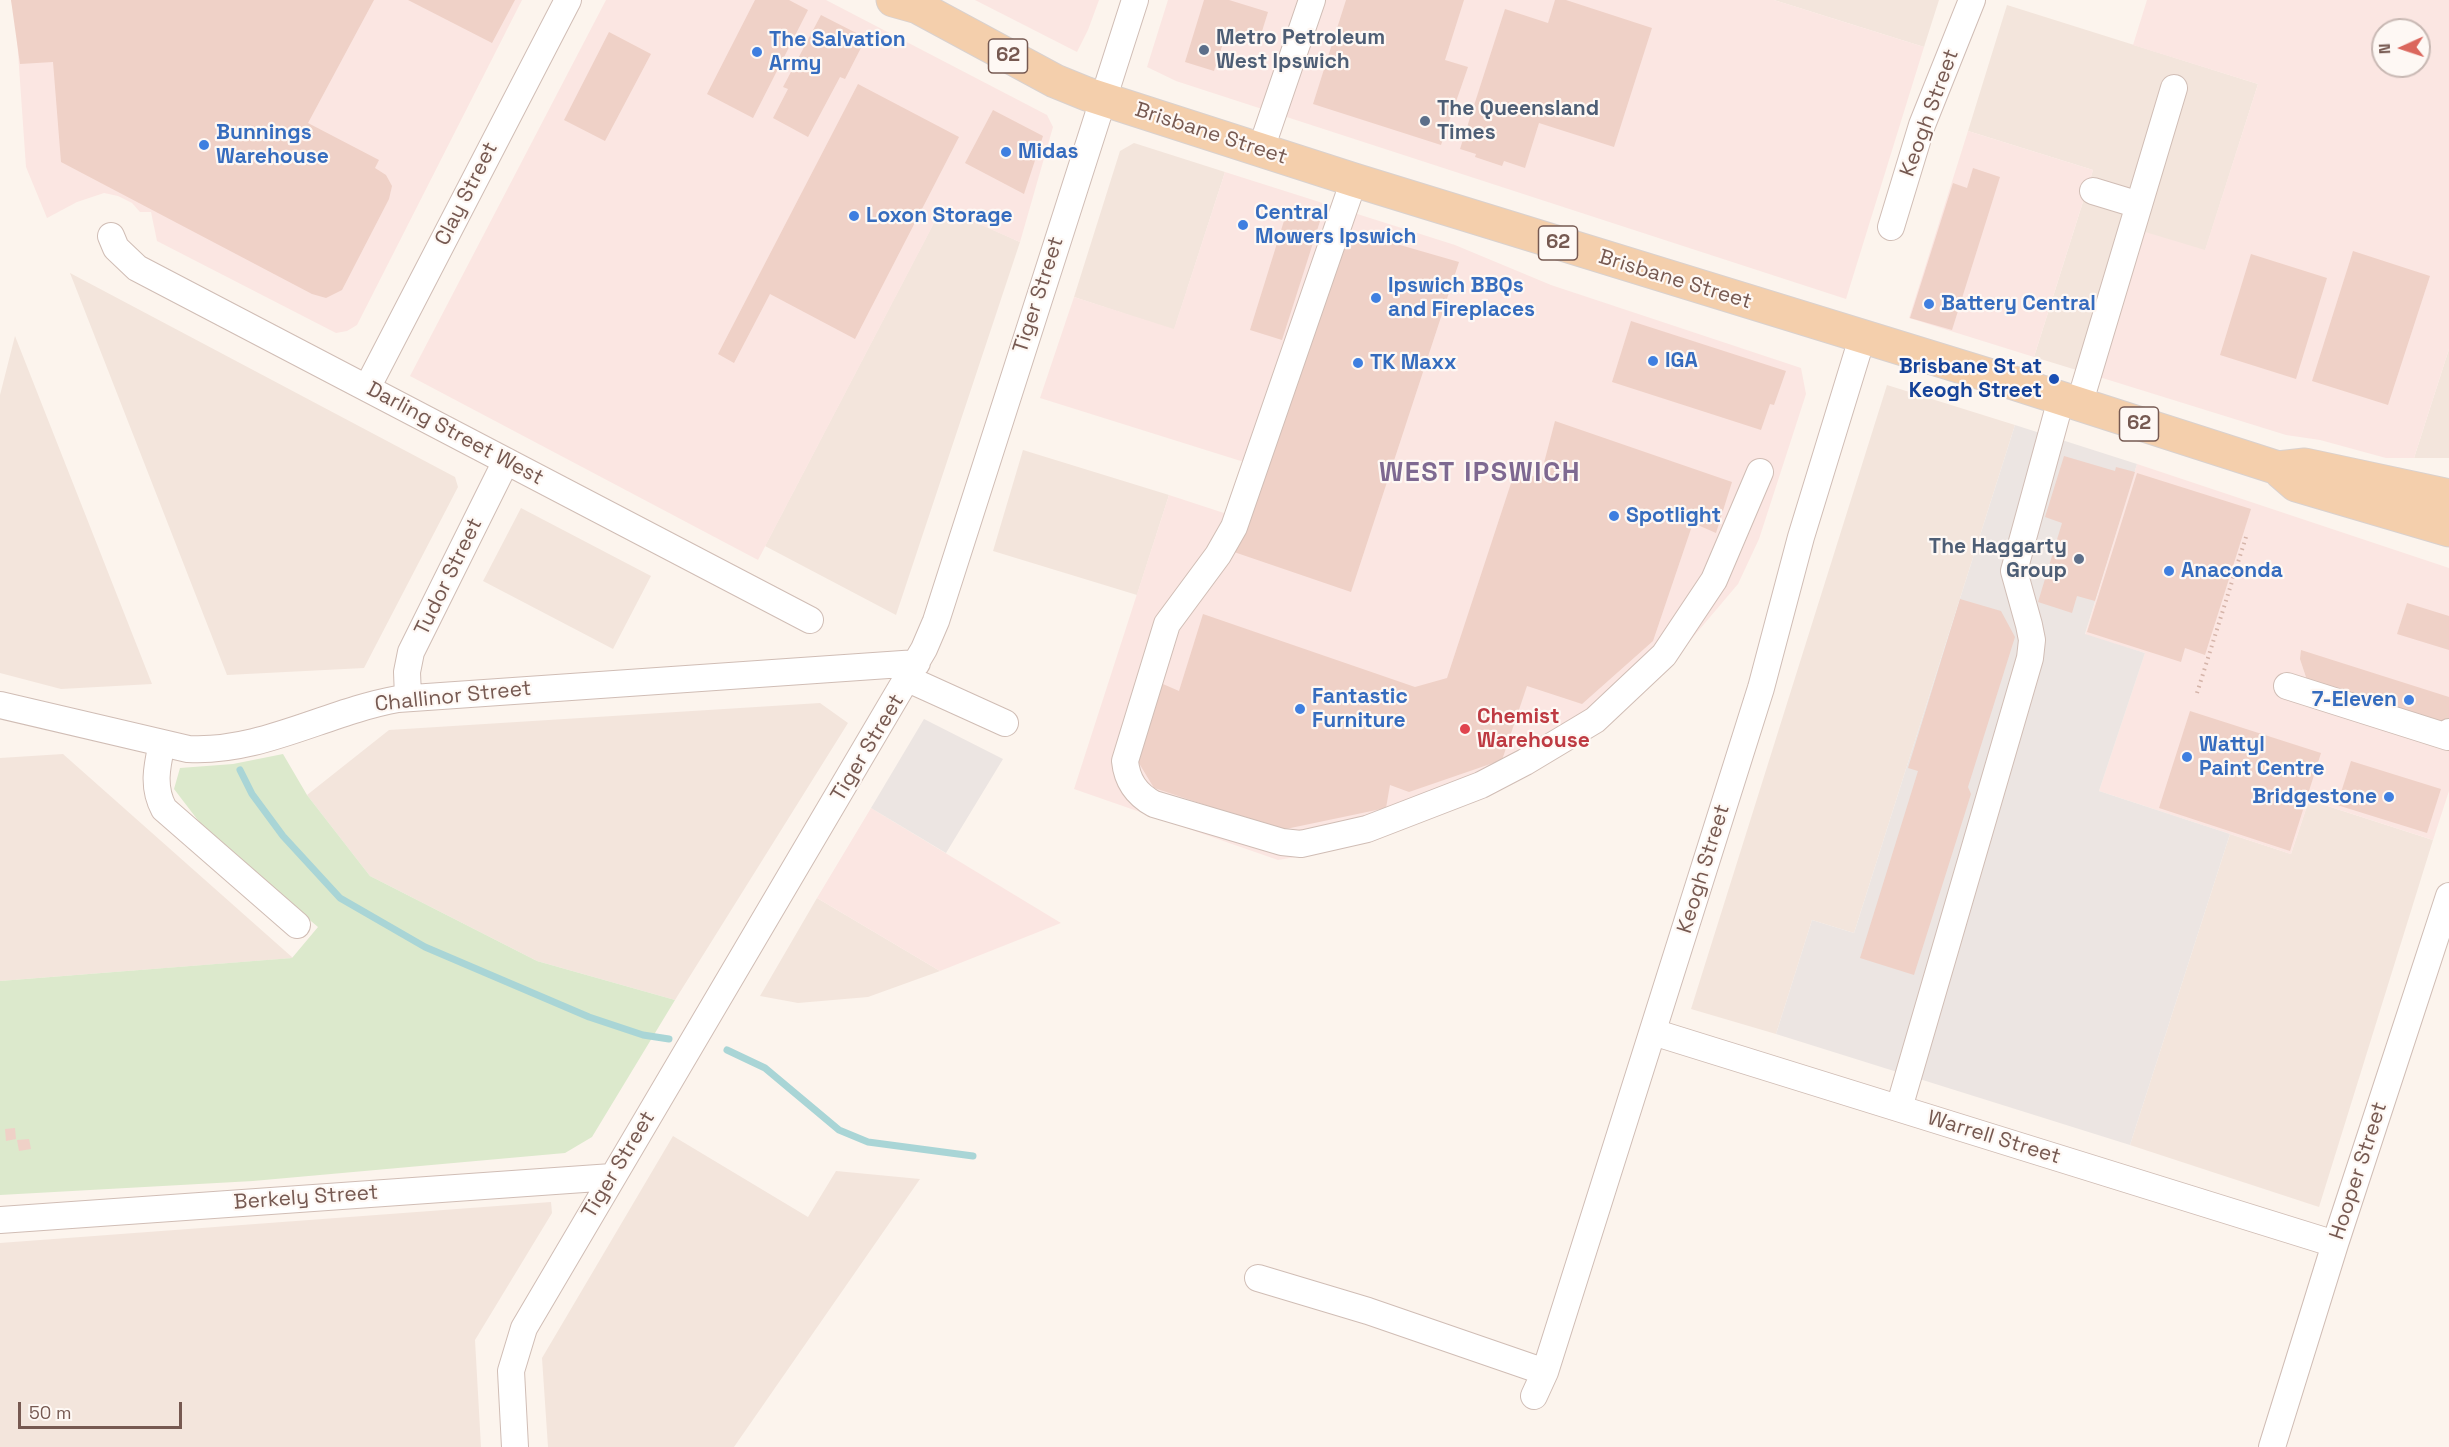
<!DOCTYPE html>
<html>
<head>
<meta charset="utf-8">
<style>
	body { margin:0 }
	#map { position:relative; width:2449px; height:1447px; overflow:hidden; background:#fcf4ed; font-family:"Space Grotesk",sans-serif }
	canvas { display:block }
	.north { position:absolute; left:2371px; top:18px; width:60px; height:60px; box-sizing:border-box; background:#fef8f4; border:2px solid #c8b8b3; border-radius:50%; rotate:267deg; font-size:16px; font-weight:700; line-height:24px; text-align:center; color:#765951 }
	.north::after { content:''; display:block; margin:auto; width:21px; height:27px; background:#db675d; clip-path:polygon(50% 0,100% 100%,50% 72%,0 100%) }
	.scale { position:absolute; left:18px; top:1402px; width:164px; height:27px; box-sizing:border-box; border:3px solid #765951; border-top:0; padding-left:8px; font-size:18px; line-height:21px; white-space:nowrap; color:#765951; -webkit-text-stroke:4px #fef8f4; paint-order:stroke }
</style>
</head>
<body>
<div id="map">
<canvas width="2449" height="1447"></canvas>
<div class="north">N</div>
<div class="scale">50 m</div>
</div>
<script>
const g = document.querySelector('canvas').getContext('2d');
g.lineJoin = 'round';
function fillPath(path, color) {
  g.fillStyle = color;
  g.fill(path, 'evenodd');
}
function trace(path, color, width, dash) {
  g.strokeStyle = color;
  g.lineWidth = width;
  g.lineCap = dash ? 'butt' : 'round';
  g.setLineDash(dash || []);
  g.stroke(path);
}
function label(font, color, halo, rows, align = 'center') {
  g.font = font + ' "Space Grotesk",sans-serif';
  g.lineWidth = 4.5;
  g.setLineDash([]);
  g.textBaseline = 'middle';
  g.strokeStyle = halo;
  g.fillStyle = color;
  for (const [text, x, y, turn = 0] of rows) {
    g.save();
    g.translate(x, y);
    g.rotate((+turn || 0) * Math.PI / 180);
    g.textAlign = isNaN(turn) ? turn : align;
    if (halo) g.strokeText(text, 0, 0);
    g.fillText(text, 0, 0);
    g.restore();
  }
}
fillPath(new Path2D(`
	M1774,0H1939L1924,47Z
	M2007,5L2258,84L2205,251L2096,376L2034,357L2093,170L1968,131Z
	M1134,143L1225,172L1174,330L1074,297L1120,151Z
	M942,207L1020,242L896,615L765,546Z
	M70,273L455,477L458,487L364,668L227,675Z
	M15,336L152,684L61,689L0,673V395Z
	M2449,349V458H2414Z
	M1887,385L2015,425L1854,933L1812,920L1776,1034L1691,1009Z
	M1023,450L1169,495L1137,595L993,551Z
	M521,508L651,576L613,649L483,581Z
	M820,703L848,723L675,1000L537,961L370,876L307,795L389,730Z
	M63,754L293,958L0,981V758Z
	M2309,800L2433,840L2319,1207L2130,1145L2230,834L2291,854Z
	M817,898L940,971L868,997L798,1003L760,996Z
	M673,1136L808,1217L836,1171L920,1179L734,1447H548L542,1358Z
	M551,1202L552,1213L475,1340L481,1447H0V1243Z`), '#f3e5dc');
fillPath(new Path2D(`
	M11,0H522L357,325L347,331L336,333L157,241L151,212H140L132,203L118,196L104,193L77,202L47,218L26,167L16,24Z
	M606,0H826L1047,115L1053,127L1020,242L942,208L758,560L410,376Z
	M975,0H1099L1088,30L1077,52Z
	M1168,0H1774L1924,47L1846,299L1176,81L1147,67Z
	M2147,0H2449V349L2414,458H2386L2320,440L2286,435L2096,376L2142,231L2205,250L2258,84L2133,45ZM2383,30H2419V66H2383Z
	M1968,131L2093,170L2034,357L1909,318Z
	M1225,172L1455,245L1551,285L1801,368L1806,394L1759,539L1738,584L1688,643L1601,726L1408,826L1320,853L1278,860L1074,789L1169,495L1227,514L1244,462L1040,398L1074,297L1174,329Z
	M2137,464L2449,568V791L2433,840L2309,800L2291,854L2099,791L2145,653L2085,635Z
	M871,808L1061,923L940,971L817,898Z`), '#fbe6e2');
fillPath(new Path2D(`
	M2015,425L2137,464L2085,634L2145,653L2099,791L2230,834L2130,1145L1776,1034L1812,920L1854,933Z
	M924,719L1003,759L946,853L871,808Z`), '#ece5e2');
fillPath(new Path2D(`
	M283,754L307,795L370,876L537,961L675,1000L592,1137L565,1153L253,1181L0,1195V981L292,958L318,927L210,836L174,789L180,768L233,764Z`), '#dce9cc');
trace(new Path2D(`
	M240,770L252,794L283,836L340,898L425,947L589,1017L643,1035L669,1039
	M727,1050L765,1068L839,1130L868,1142L973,1156`), '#a9d5d6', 7);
fillPath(new Path2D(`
	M11,0H374L308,123L379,160L375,168L386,175L392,186L389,199L342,290L326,298L312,294L61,162L53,62L20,64Z
	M408,0H515L492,43Z
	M755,0H789L808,10L753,118L707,94Z
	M1204,0H1229L1268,12L1259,41L1227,31L1214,71L1185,62Z
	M1346,0H1464L1445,60L1468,67L1441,145L1313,104Z
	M1555,0H1566L1652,28L1614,147L1539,123L1525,168L1504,161L1502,166L1475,157L1476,154L1460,149L1505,9L1548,23Z
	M821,15L866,38L845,79L840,77L808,137L773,118L788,89L783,87Z
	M609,32L651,54L605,141L564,120Z
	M858,84L959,137L855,339L770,294L734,363L718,354Z
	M993,110L1043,136L1024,194L965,163Z
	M1973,168L2000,177L1952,330L1910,318L1953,183L1967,188Z
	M1288,208L1321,218L1282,340L1250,330Z
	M1348,230L1459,262L1351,592L1234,552Z
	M2353,251L2430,276L2388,405L2312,381Z
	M2251,254L2327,278L2296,379L2220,355Z
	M1631,321L1786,371L1774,405L1770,404L1761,430L1612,382Z
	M1555,421L1732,482L1716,533L1693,523L1653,641L1582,704L1527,686L1502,760L1409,792L1390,785L1386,808L1281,830L1154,788L1134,755L1156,681L1179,691L1203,614L1415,687L1447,678L1515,471L1540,478Z
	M2064,456L2115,471L2116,467L2135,472L2095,601L2077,596L2072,613L2038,602L2062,523L2045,517Z
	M2137,473L2251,509L2205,655L2185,648L2181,662L2087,632Z
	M1960,599L2001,611L2015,637L1968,787L1971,794L1914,975L1860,958L1918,771L1908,768Z
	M2407,603L2449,616V650L2397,634Z
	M2301,650L2449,697V725L2308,683L2300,659Z
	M2190,711L2321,753L2290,851L2159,808Z
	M2351,761L2441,789L2427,833L2337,805Z
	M15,1128L16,1139L6,1141L5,1129Z
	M29,1139L31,1149L19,1151L17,1140Z`), '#efd1c7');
const minor = new Path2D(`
	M1261,149L1312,0
	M1354,180L1234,527L1218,555L1167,624L1125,761C1127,781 1136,794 1154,804L1282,842L1301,844L1367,829L1481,785L1525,762L1595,720L1664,655L1714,580L1760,472
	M2093,191L2139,205
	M1891,227L1922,125L1972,0
	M111,236L116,248L137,268L810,620
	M367,388L568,0
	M2079,405L2174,88
	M908,679L1005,723
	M2287,686L2448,737L2449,732
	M408,697L407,672L411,652L506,461
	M0,705L188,749C261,753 326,712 398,699L917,663
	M162,743C157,766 152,787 164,809L297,925
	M1653,1032L2335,1244
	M1899,1108L2030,658L2032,640L2029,625L2014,571L2061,399
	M0,1220L612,1177
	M1258,1278L1368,1311L1545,1372
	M1534,1396L1545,1372L1761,688L1801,537L1862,338
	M515,1447L511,1371L524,1328L924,649L936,621L1135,0
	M2272,1447L2335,1244L2449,896`);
const major = new Path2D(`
	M893,0L918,7L1055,81L1087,94L1354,180L2001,379L2278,468L2305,465L2449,496
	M2281,472L2296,485L2449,530`);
trace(minor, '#d0bdb5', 28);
trace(major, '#d9d1ce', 35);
trace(new Path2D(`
	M2197,693L2246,537`), '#d5b4a9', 4, [1.5, 4.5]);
trace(minor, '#fff', 26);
trace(major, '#f4cfac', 33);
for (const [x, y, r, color] of [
	[1204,50,6,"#5c6f8a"],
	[757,52,6,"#3f7fe0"],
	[1425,121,6,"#5c6f8a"],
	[204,145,6,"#3f7fe0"],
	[1006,152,6,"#3f7fe0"],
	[854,216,6,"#3f7fe0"],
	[1243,225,6,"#3f7fe0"],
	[1376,298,6,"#3f7fe0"],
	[1929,304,6,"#3f7fe0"],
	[1653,361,6,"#3f7fe0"],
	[1358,363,6,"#3f7fe0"],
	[2054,379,6,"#1a4fb4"],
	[1614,516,6,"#3f7fe0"],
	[2079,559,6,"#5c6f8a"],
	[2169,571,6,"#3f7fe0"],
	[2409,700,6,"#3f7fe0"],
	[1300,709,6,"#3f7fe0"],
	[1465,729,6,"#e0444e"],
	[2187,757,6,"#3f7fe0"],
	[2389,797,6,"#3f7fe0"]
]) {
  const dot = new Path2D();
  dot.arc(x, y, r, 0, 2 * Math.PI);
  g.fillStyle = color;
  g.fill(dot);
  trace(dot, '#fef8f4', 2);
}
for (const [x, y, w] of [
	[1008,56,39],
	[1558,243,39],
	[2139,424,39]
]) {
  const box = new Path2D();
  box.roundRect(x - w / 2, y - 17, w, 34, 4.5);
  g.fillStyle = '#fef8f4';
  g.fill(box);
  trace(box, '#765951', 1.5);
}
label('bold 20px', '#765951', null, [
	["62",1008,56],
	["62",1558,243],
	["62",2139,424]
]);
label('bold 21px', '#4e5e75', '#fef8f4', [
	["Metro Petroleum",1216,38],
	["West Ipswich",1216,62],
	["The Queensland",1437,109],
	["Times",1437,133],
	["The Haggarty",2067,547,"right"],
	["Group",2067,571,"right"]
], 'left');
label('bold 21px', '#366cbe', '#fef8f4', [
	["The Salvation",769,40],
	["Army",769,64],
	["Bunnings",216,133],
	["Warehouse",216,157],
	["Midas",1018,152],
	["Central",1255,213],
	["Mowers Ipswich",1255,237],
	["Loxon Storage",866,216],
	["Ipswich BBQs",1388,286],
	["and Fireplaces",1388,310],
	["Battery Central",1941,304],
	["IGA",1665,361],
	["TK Maxx",1370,363],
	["Spotlight",1626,516],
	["Anaconda",2181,571],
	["Fantastic",1312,697],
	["Furniture",1312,721],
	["7-Eleven",2397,700,"right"],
	["Wattyl",2199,745],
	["Paint Centre",2199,769],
	["Bridgestone",2377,797,"right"]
], 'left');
label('21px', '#765951', '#fef8f4', [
	["Keogh Street",1930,113,-70],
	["Brisbane Street",1211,134,18],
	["Clay Street",467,194,-63],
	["Brisbane Street",1675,280,17],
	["Tiger Street",1039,295,-72],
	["Darling Street West",455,434,28],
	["Tudor Street",449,577,-64],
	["Challinor Street",453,697,-6],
	["Tiger Street",868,748,-59],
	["Keogh Street",1704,869,-73],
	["Warrell Street",1994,1138,17],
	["Tiger Street",619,1165,-59],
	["Hooper Street",2359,1171,-72],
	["Berkely Street",306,1198,-4]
]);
label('bold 21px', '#164399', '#fef8f4', [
	["Brisbane St at",2042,367],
	["Keogh Street",2042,391]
], 'right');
label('bold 21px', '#be3a42', '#fef8f4', [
	["Chemist",1477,717],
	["Warehouse",1477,741]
], 'left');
g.letterSpacing = '1.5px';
label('bold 27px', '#7e6991', '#fef8f4', [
	["WEST IPSWICH",1480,474]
]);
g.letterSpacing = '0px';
</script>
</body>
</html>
